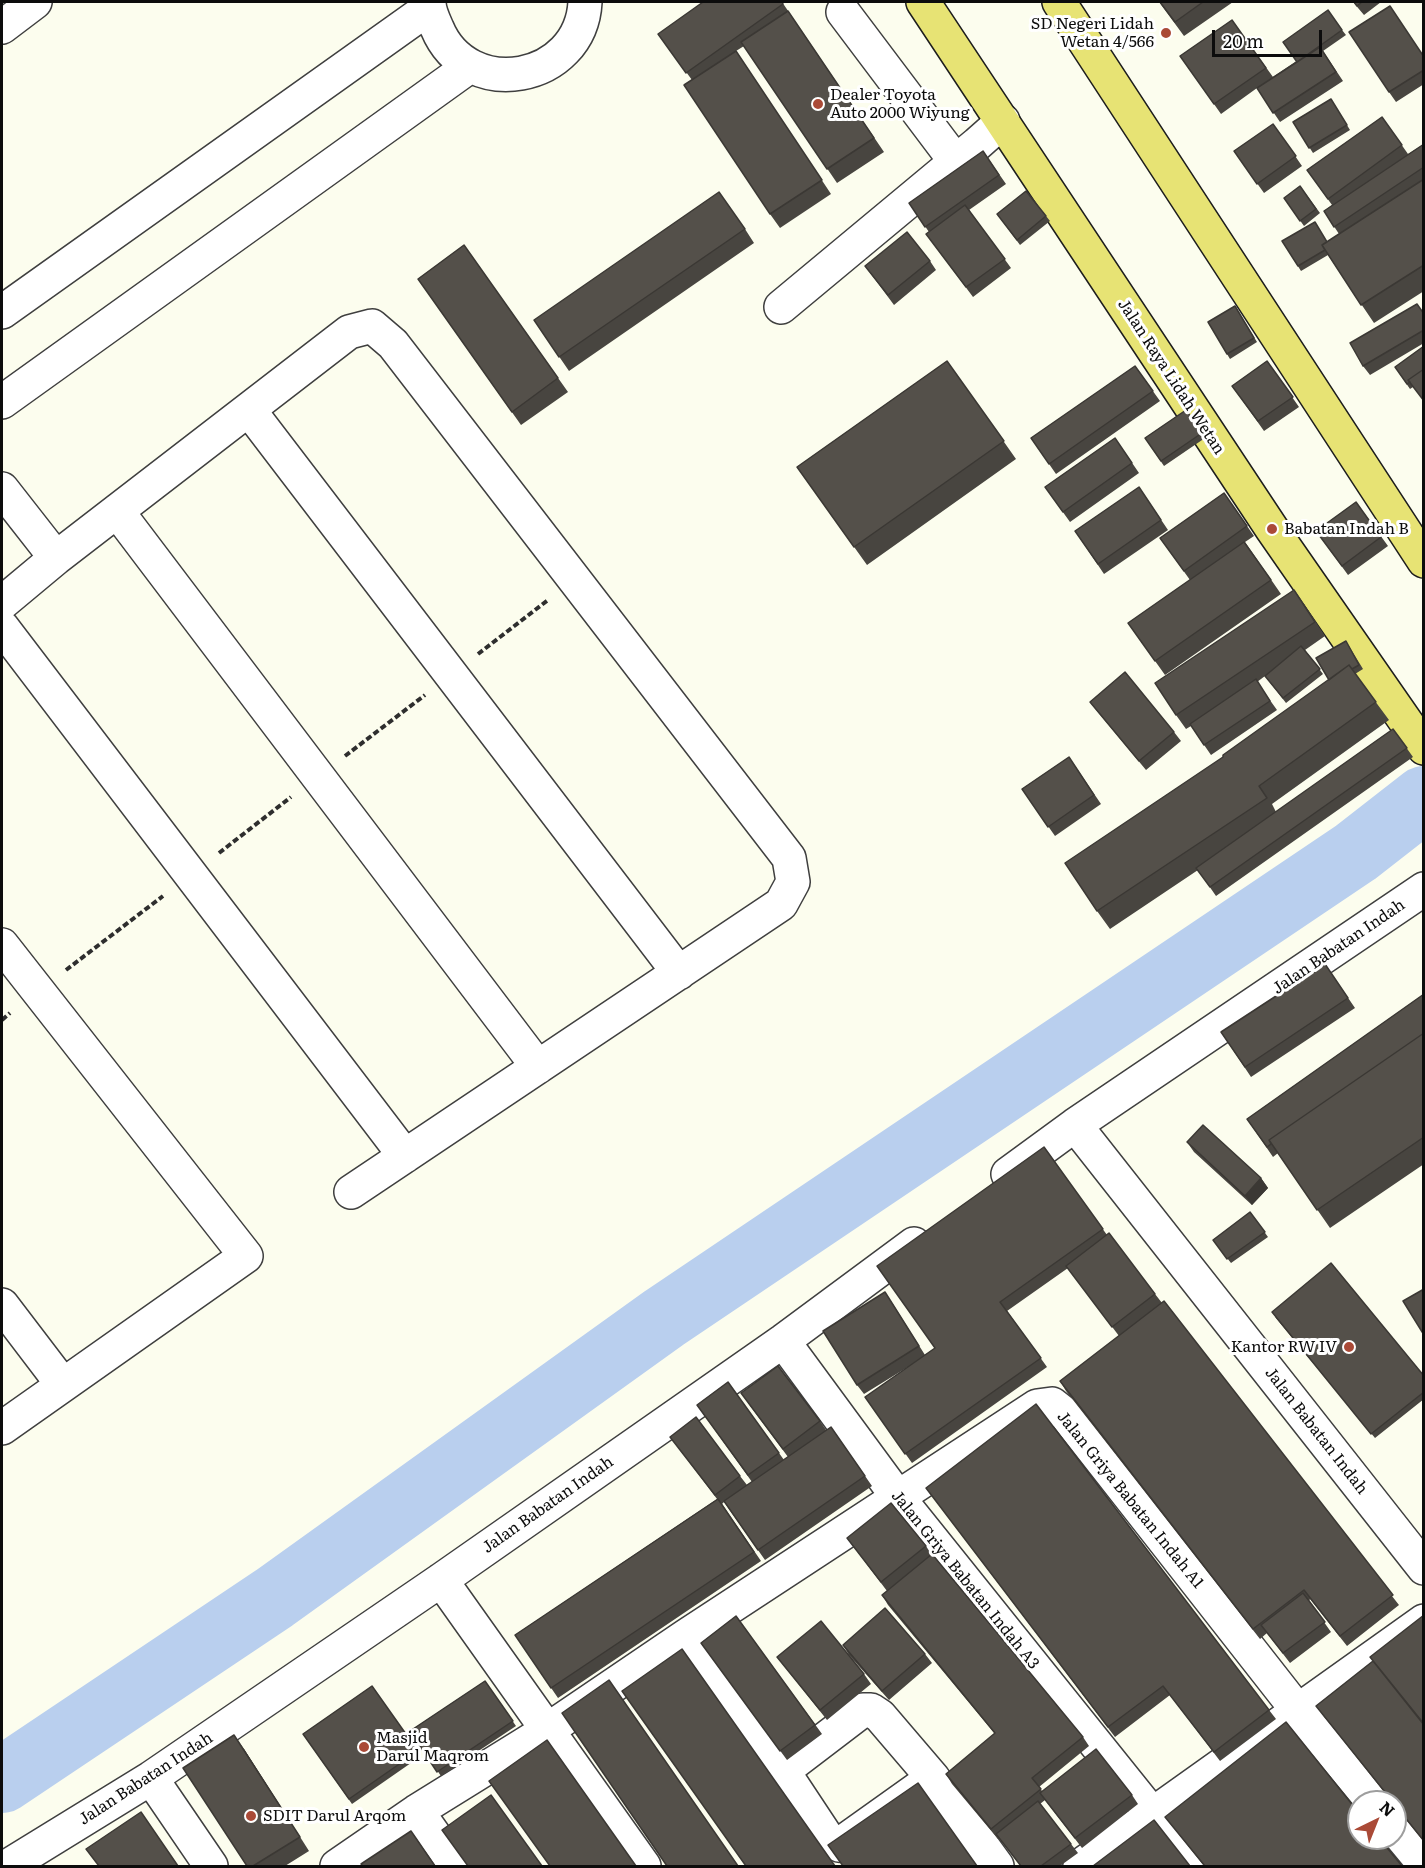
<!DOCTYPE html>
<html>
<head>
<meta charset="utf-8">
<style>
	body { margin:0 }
	#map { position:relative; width:1425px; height:1868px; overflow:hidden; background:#fcfdee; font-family:Literata,serif }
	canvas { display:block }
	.frame { position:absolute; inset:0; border:3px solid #0c0c0c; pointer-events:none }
	.north { position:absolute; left:1347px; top:1790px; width:60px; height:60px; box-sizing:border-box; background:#fff; border:2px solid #9e9e9e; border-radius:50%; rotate:43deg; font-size:16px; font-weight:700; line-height:24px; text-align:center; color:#0c0c0c }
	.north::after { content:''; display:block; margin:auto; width:21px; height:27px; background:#aa4a37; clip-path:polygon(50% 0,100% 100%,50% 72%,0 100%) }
	.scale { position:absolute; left:1212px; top:30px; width:110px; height:27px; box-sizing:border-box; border:3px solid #0c0c0c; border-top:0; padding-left:8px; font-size:18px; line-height:21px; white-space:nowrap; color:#0c0c0c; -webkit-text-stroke:4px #fff; paint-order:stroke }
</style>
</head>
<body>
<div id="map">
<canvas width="1425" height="1868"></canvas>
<div class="frame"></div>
<div class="north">N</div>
<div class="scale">20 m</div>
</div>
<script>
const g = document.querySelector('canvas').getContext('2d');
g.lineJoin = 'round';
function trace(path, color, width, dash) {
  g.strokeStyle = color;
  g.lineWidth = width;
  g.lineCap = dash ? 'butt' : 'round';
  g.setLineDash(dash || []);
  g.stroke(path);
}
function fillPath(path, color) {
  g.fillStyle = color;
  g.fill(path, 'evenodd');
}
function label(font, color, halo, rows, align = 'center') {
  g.font = font + ' Literata,serif';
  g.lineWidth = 6;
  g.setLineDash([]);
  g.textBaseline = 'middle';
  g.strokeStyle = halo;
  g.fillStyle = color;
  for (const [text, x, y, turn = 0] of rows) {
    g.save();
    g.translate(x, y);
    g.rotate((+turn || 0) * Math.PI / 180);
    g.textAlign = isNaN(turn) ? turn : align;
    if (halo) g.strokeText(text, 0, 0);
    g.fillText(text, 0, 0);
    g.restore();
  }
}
trace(new Path2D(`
	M2,1780L274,1598L664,1318L1356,852L1424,799`), '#b9cfee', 66);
const minor = new Path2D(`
	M429,2C429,11 433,19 437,28C468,103 581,82 585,2
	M843,12L956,162
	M2,27L35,2
	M781,307L977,144L1003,121
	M2,312L429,8
	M2,402L470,66
	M249,410L679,973
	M2,489L56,558
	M117,511L538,1067
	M2,603L56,558L349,332L372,326L393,344L789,858L793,882L781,904L351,1192
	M2,627L405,1156
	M2,945L246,1256L2,1428
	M1075,1125L1424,1568
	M1008,1174L1075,1125L1424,889
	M2,1305L63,1385
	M783,1341L897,1496L1153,1815L1192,1866
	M441,1580L644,1866
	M686,1636L783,1771L828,1839L839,1845L933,1778
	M783,1771L863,1710H871L880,1716L933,1778L997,1866
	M151,1778L211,1866
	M417,1811L456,1866
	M1395,1829L1424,1864
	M8,1866L151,1778L441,1580L783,1341L914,1244
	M337,1866L417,1811L546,1731L686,1636L1037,1406L1052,1404L1066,1415L1298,1711L1373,1802
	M1080,1866L1424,1621`);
const major = new Path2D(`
	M923,2L1272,529L1424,748
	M1059,2L1424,561`);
trace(minor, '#3f3f3f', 36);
trace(major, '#1d1d1d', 36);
trace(new Path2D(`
	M478,654L548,600
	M345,756L425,695
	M219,853L291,797
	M66,970L163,896
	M2,1020L10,1013`), '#2e2e2e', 4, [6, 3]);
trace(minor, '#fff', 33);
trace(major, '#e7e374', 33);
fillPath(new Path2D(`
	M782,2L884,152L837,183L744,46L736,51L831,194L780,228L770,214L692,80L658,34Z
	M1159,2H1233L1184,36Z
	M1353,2H1381L1364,15Z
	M1232,20L1273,77L1342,30L1346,35L1323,51L1343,81L1280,122L1257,88L1221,114L1180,56Z
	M1424,57V84L1396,102L1389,92Z
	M1331,99L1350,130L1313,153L1293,122Z
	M1382,117L1408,154L1424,144V291L1374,323L1328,255L1301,271L1282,241L1327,242L1339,234L1324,211L1332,205L1307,170Z
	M1273,124L1302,166L1264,193L1234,151Z
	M983,151L1006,184L969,210L1011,268L973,297L926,234L929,232L909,203Z
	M1300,186L1320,213L1304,226L1284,198Z
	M1026,191L1050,221L1020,245L997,214Z
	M745,229L754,243L569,371L534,320Z
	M464,245L568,392L521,425L418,279Z
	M930,261L936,270L894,305L865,266Z
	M1235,306L1257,342L1230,359L1227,354Z
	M1424,313V343L1370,375L1363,366Z
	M1424,346L1413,387L1410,389L1395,367Z
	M947,361L1016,459L867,565L797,467Z
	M1267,361L1299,407L1264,431L1232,386Z
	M1135,366L1160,401L1056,474L1031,438Z
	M1186,410L1205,438L1164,466L1145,438Z
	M1115,438L1139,473L1070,522L1045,487Z
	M1139,487L1168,530L1104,574L1075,531Z
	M1224,493L1254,536L1245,542L1281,594L1165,675L1128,623L1190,580L1160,538Z
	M1356,502L1388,546L1348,575L1316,531Z
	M1304,604L1325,636L1305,650L1323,674L1286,703L1265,676L1257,682L1277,710L1211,755L1191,726L1186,729L1176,715Z
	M1349,646L1363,669L1355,674L1389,720L1272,804L1276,812L1393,729L1413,757L1216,896L1198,870L1110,929L1097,911L1223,757L1329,680Z
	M1090,702L1174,732L1181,741L1146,770L1097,711Z
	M1069,757L1101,804L1055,836L1022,789Z
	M1325,964L1355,1008L1251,1077L1221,1032Z
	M1424,994V1164L1330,1228L1278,1153L1273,1157L1247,1119Z
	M1187,1142L1261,1178L1268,1188L1252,1205L1194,1152Z
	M1044,1147L1107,1235L1155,1294L1399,1605L1347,1646L1310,1599L1309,1601L1331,1632L1290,1663L1267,1633L1260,1639L1066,1391L1060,1381L1119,1336L1068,1268L1007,1311L1047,1367L912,1463L865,1397L916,1362L864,1394L857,1385L891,1301L925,1355L935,1348Z
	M1250,1212L1268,1237L1231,1263L1213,1240Z
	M1275,1317L1424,1376V1399L1375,1438Z
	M728,1382L784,1460L788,1457L748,1403L820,1421L826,1430L831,1427L872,1486L765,1560L724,1502L722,1504L761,1561L558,1698L515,1635L717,1499L677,1446L740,1476L747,1485L752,1482L697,1405Z
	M926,1488L1269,1710L1276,1719L1220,1761L1170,1695L1115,1737Z
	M847,1538L926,1546L931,1554L1083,1737L1089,1746L1039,1787L1042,1791L1132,1795L1138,1804L1082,1848L1045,1800L1040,1804L1078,1853L1060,1866H1021L999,1838L998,1839L952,1784L946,1774L995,1734L888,1605L882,1595L887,1591Z
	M1424,1615V1842L1395,1806V1802H1392L1316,1706L1373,1661Z
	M736,1616L822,1734L787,1760L701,1643Z
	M843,1645L925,1654L932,1663L889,1700L849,1655Z
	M777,1657L864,1674L871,1684L827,1720Z
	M485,1681L516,1726L441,1776L410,1731Z
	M372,1686L421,1756L352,1804L303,1734Z
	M244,1749L309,1851L285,1866H247Z
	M1165,1817L1402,1866H1204Z`), '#484540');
fillPath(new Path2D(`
	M1261,1178L1268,1188L1252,1205L1245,1196Z
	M234,1735L244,1749L309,1851L300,1837Z`), '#3b3834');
const building = new Path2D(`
	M703,2H782L783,4L686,73L658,34Z
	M1160,2H1203L1175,22Z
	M1354,2H1362L1357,6Z
	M1390,6L1424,57V70L1389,92L1349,32Z
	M1328,10L1342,30L1297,62L1283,42Z
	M788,11L874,138L827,169L741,42Z
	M1232,20L1266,68L1214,104L1180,56Z
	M1320,47L1336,72L1273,113L1257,88Z
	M736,51L822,180L770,214L684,85Z
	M1331,99L1347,125L1309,148L1293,122Z
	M1382,117L1402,145L1328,199L1307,170Z
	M1273,124L1296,156L1257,184L1234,151Z
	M1424,144V167L1334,227L1324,211Z
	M983,151L999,175L925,227L909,203Z
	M1424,179V265L1361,305L1322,245Z
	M1300,186L1316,209L1300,221L1284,198Z
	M1026,191L1046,216L1017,240L997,214Z
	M719,192L745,229L559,357L534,320Z
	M965,205L1005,259L966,287L926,234Z
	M1315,222L1327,242L1322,245L1325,250L1298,266L1282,241Z
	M907,232L930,261L888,295L865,266Z
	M464,245L558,378L512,412L418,279Z
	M1417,304L1424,314V330L1363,366L1350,343Z
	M1235,306L1254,338L1227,354L1208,322Z
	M1424,346V369L1408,380L1410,382L1407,384L1395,367Z
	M947,361L1004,441L854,547L797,467Z
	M1267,361L1293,397L1258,421L1232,386Z
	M1135,366L1153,391L1049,464L1031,438Z
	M1424,369V401L1408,380Z
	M1186,410L1202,433L1161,461L1145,438Z
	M1115,438L1132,463L1063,512L1045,487Z
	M1139,487L1161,520L1098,564L1075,531Z
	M1224,493L1247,526L1184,571L1160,538Z
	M1356,502L1381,537L1342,566L1316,531Z
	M1244,542L1271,580L1155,661L1128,623Z
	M1294,590L1315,622L1176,715L1155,683Z
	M1346,641L1359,665L1352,669L1349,665L1329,680L1316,658Z
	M1301,646L1320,669L1283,698L1265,676Z
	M1349,665L1376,702L1259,786L1267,798L1097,911L1065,863L1223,757V755Z
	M1125,672L1174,732L1139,761L1090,702Z
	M1256,679L1270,701L1204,745L1190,724Z
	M1393,729L1407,748L1210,887L1196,868Z
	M1069,757L1094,795L1048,827L1022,789Z
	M1325,964L1348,998L1245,1067L1221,1032Z
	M1424,994V1033L1269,1140L1271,1144L1267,1147L1247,1119Z
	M1424,1033V1137L1317,1210L1269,1140Z
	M1203,1125L1261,1178L1245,1196L1187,1142Z
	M1044,1147L1103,1229L1000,1302L1041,1358L905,1454L865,1397L935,1348L877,1266Z
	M1250,1212L1265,1232L1227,1259L1213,1240Z
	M1109,1233L1155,1294L1112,1327L1066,1266Z
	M1331,1263L1424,1376V1392L1371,1434L1272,1312Z
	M1424,1289V1335L1403,1301Z
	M885,1292L919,1346L857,1385L823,1331Z
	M1164,1301L1393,1595L1340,1636L1304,1590L1253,1629L1060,1381Z
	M778,1366L820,1421L783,1449L741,1393Z
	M728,1382L779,1453L748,1475L697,1405Z
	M1036,1404L1269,1710L1214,1752L1163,1686L1108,1727L926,1488Z
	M696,1417L740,1476L715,1495L670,1437Z
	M831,1427L865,1476L758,1550L724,1501Z
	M718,1499L754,1552L551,1688L515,1635Z
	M891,1503L926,1546L881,1582L847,1538Z
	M932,1554L1083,1737L1032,1778L1041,1789L991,1829L946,1774L995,1733L882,1595Z
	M1303,1593L1325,1622L1283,1653L1261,1625Z
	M885,1608L925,1654L882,1691L843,1645Z
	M1424,1615V1724L1370,1657Z
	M736,1616L815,1725L780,1751L701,1643Z
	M821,1621L864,1674L820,1710L777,1657Z
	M682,1649L835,1866H746L622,1691Z
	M1373,1661L1424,1725V1841L1395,1805V1802H1393L1316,1706Z
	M609,1680L738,1866H667L562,1713Z
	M485,1681L513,1721L437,1772L410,1731Z
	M372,1686L418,1751L349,1799L303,1734Z
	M1286,1722L1359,1813V1838H1379L1402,1866H1205L1165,1817Z
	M234,1735L300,1837L253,1866H247L183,1768Z
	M547,1740L636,1866H550L489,1781Z
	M1096,1749L1132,1795L1075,1838L1040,1793Z
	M918,1783L977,1866H843L828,1845Z
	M491,1795L542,1866H468L442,1830Z
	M1038,1801L1071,1844L1041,1866H1021L996,1834Z
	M141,1812L178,1866H99L86,1849Z
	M1154,1820L1190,1866H1093Z
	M411,1831L435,1866H363L361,1864Z`);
fillPath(building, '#54504a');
trace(building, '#3b3834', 1.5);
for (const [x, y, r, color] of [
	[1166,33,6,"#aa4a37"],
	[818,104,6,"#aa4a37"],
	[1272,529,6,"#aa4a37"],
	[1349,1347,6,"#aa4a37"],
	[364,1747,6,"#aa4a37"],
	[251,1816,6,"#aa4a37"]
]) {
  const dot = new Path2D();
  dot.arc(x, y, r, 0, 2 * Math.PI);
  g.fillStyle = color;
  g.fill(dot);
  trace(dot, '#fff', 2);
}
label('16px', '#0c0c0c', '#fff', [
	["SD Negeri Lidah",1154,24,"right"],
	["Wetan 4/566",1154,42,"right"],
	["Dealer Toyota",830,95],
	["Auto 2000 Wiyung",830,113],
	["Babatan Indah B",1284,529],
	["Kantor RW IV",1337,1347,"right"],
	["Masjid",376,1738],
	["Darul Maqrom",376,1756],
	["SDIT Darul Arqom",263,1816]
], 'left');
label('16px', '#0c0c0c', '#fff', [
	["Jalan Raya Lidah Wetan",1171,377,57],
	["Jalan Babatan Indah",1339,947,-34],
	["Jalan Babatan Indah",1316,1431,52],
	["Jalan Griya Babatan Indah A1",1130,1500,51],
	["Jalan Babatan Indah",548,1505,-35],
	["Jalan Griya Babatan Indah A3",965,1580,51],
	["Jalan Babatan Indah",146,1779,-33]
]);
</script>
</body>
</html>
